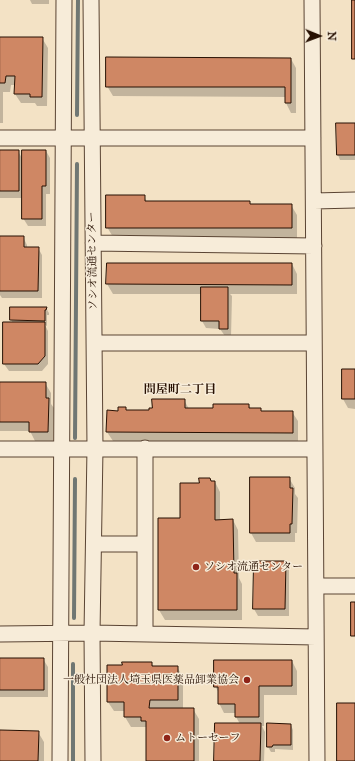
<!DOCTYPE html>
<html>
<head>
<meta charset="utf-8">
<style>
	body { margin:0 }
	#map { position:relative; width:355px; height:761px; overflow:hidden; background:#f3e2c5; font-family:"IM FELL Great Primer",serif }
	canvas { display:block }
	.north { position:absolute; left:299px; top:16px; width:40px; height:40px; -webkit-text-stroke:3px #f7ecd9; paint-order:stroke; rotate:91deg; font-size:11px; font-weight:700; line-height:16px; text-align:center; color:#271002 }
	.north::after { content:''; display:block; margin:auto; width:14px; height:18px; background:#271002; clip-path:polygon(50% 0,100% 100%,50% 72%,0 100%) }
</style>
</head>
<body>
<div id="map">
<canvas width="355" height="761"></canvas>
<div class="north">N</div>
</div>
<script>
const g = document.querySelector('canvas').getContext('2d');
g.lineJoin = 'round';
function fillPath(path, color) {
  g.fillStyle = color;
  g.fill(path, 'evenodd');
}
function trace(path, color, width, dash) {
  g.strokeStyle = color;
  g.lineWidth = width;
  g.lineCap = dash ? 'butt' : 'round';
  g.setLineDash(dash || []);
  g.stroke(path);
}
function label(font, color, halo, rows, align = 'center') {
  g.font = font + ' "IM FELL Great Primer","Noto Serif JP",serif';
  g.lineWidth = 3;
  g.setLineDash([]);
  g.textBaseline = 'middle';
  g.strokeStyle = halo;
  g.fillStyle = color;
  for (const [text, x, y, turn = 0] of rows) {
    g.save();
    g.translate(x, y);
    g.rotate((+turn || 0) * Math.PI / 180);
    g.textAlign = isNaN(turn) ? turn : align;
    if (halo) g.strokeText(text, 0, 0);
    g.fillText(text, 0, 0);
    g.restore();
  }
}
fillPath(new Path2D(`
	M30,0H49V4H32Z
	M0,38H42L48,48L47,106H37L35,103H21L15,94L16,85H11L10,92H3V123H0Z
	M291,59L296,68V113H291L286,103V97L113,96L107,86Z
	M355,124V160H340L338,155Z
	M0,151H18L23,160L46,151L50,158V194H46V226H28L23,218V198H0Z
	M144,196L147,202L251,205H291L297,215V238L113,237L107,227Z
	M0,237H23L27,245V248H38L42,255V298H2L0,295Z
	M108,264H292L297,274V294H230L232,296L231,337L225,336L220,329L206,328L202,321V294H113L107,284Z
	M11,308H46L49,313V315H47V326L45,325L48,331V364L42,371H9L4,364L13,323L11,320Z
	M355,370V409L348,408L343,399Z
	M0,383H45L51,393V404L54,408L53,442L35,441L30,431H0Z
	M184,400L189,409H214L249,405L251,409H260L261,412H292L298,421V442L113,441L107,432L119,412L125,408L127,411H150Z
	M289,478L295,488V494L298,498L297,533H295V542H256L251,533Z
	M210,479L212,482H215L220,492V521L233,520L238,530L239,578L242,584V620H165L159,610V519H181L200,484Z
	M285,562L289,570V616H258L254,609Z
	M0,659H43L48,667V697H0Z
	M292,661L297,671V695H264V726H262L265,732L264,761H215L240,724L236,717V713H224L219,703V693L215,686Z
	M151,663L154,667H177L183,677V709H193L199,719V761H147V729L146,727H131L125,717V711H114L108,702Z
	M291,725L293,730V750L275,749V752H271L268,747Z
	M0,731L38,732L44,742V761H0Z`), '#0003');
trace(new Path2D(`
	M77,115L78,0
	M75,438L77,164
	M74,618L75,479
	M73,761V664`), '#707773', 4);
const building = new Path2D(`
	M352,0H355V59H352Z
	M0,37H43L42,97H30V94H14L15,76H6L5,83H0Z
	M106,57L291,58V103H285V87H106Z
	M336,123H355V155H337Z
	M0,150H19V191H0Z
	M22,150H46V186H42V219H22Z
	M106,195H145V201H250V204H292V228H106Z
	M0,236H24V247H39L38,291H0Z
	M107,263H292V285L106,284Z
	M201,287H228V329H219V321H201Z
	M10,307H47L46,310H45V321L10,320Z
	M3,322H45V356L38,364H3Z
	M342,369H355V399H342Z
	M0,382H46V398H49L48,432H29V422H0Z
	M152,399H185V408H213V404H249V408H261V411H293V433L106,432L107,410L118,411V407H126V410H149V408H152Z
	M250,477H290V488H293L292,524H290V533H250Z
	M199,478H210L211,481H215V520L233,519L234,573H237V610H158V518H180V483H199Z
	M254,561H286L285,609H253Z
	M351,602H355V636H351Z
	M0,658H44V690H0Z
	M214,660H292V686H259V717H235V704H218V687H214Z
	M122,662H152V666H178V700H150L149,708H194V761H146V721H141V717H124V702H107V665H122Z
	M337,703H355V761H337Z
	M215,723H261L260,761H214Z
	M267,723L291,724V745H273L272,747H267Z
	M0,730L39,731L38,761H0Z`);
fillPath(building, '#cf8764');
trace(building, '#271002', 1);
const minor = new Path2D(`
	M91,0L95,448L92,633L93,761
	M312,0L317,761
	M0,138H313
	M314,201L355,200
	M93,243L314,246
	M94,343H314
	M145,448V634
	M0,449H315
	M94,544H145
	M316,586H355
	M0,634L92,633L316,637
	M60,761L64,0`);
trace(minor, '#5a4433', 17);
trace(minor, '#f7ecd9', 15);
for (const [x, y, r, color] of [
	[196,567,4,"#8f2418"],
	[247,680,4,"#8f2418"],
	[167,738,4,"#8f2418"]
]) {
  const dot = new Path2D();
  dot.arc(x, y, r, 0, 2 * Math.PI);
  g.fillStyle = color;
  g.fill(dot);
  trace(dot, '#f7ecd9', 1.5);
}
label('11px', '#271002', '#f7ecd9', [
	["ソシオ流通センター",93,261,-91]
]);
label('11px', '#271002', '#f7ecd9', [
	["ソシオ流通センター",204,567],
	["一般社団法人埼玉県医薬品卸業協会",239,680,"right"],
	["ムトーセーフ",175,738]
], 'left');
label('bold 12px', '#271002', '#f7ecd9', [
	["問屋町二丁目",180,390]
]);
</script>
</body>
</html>
